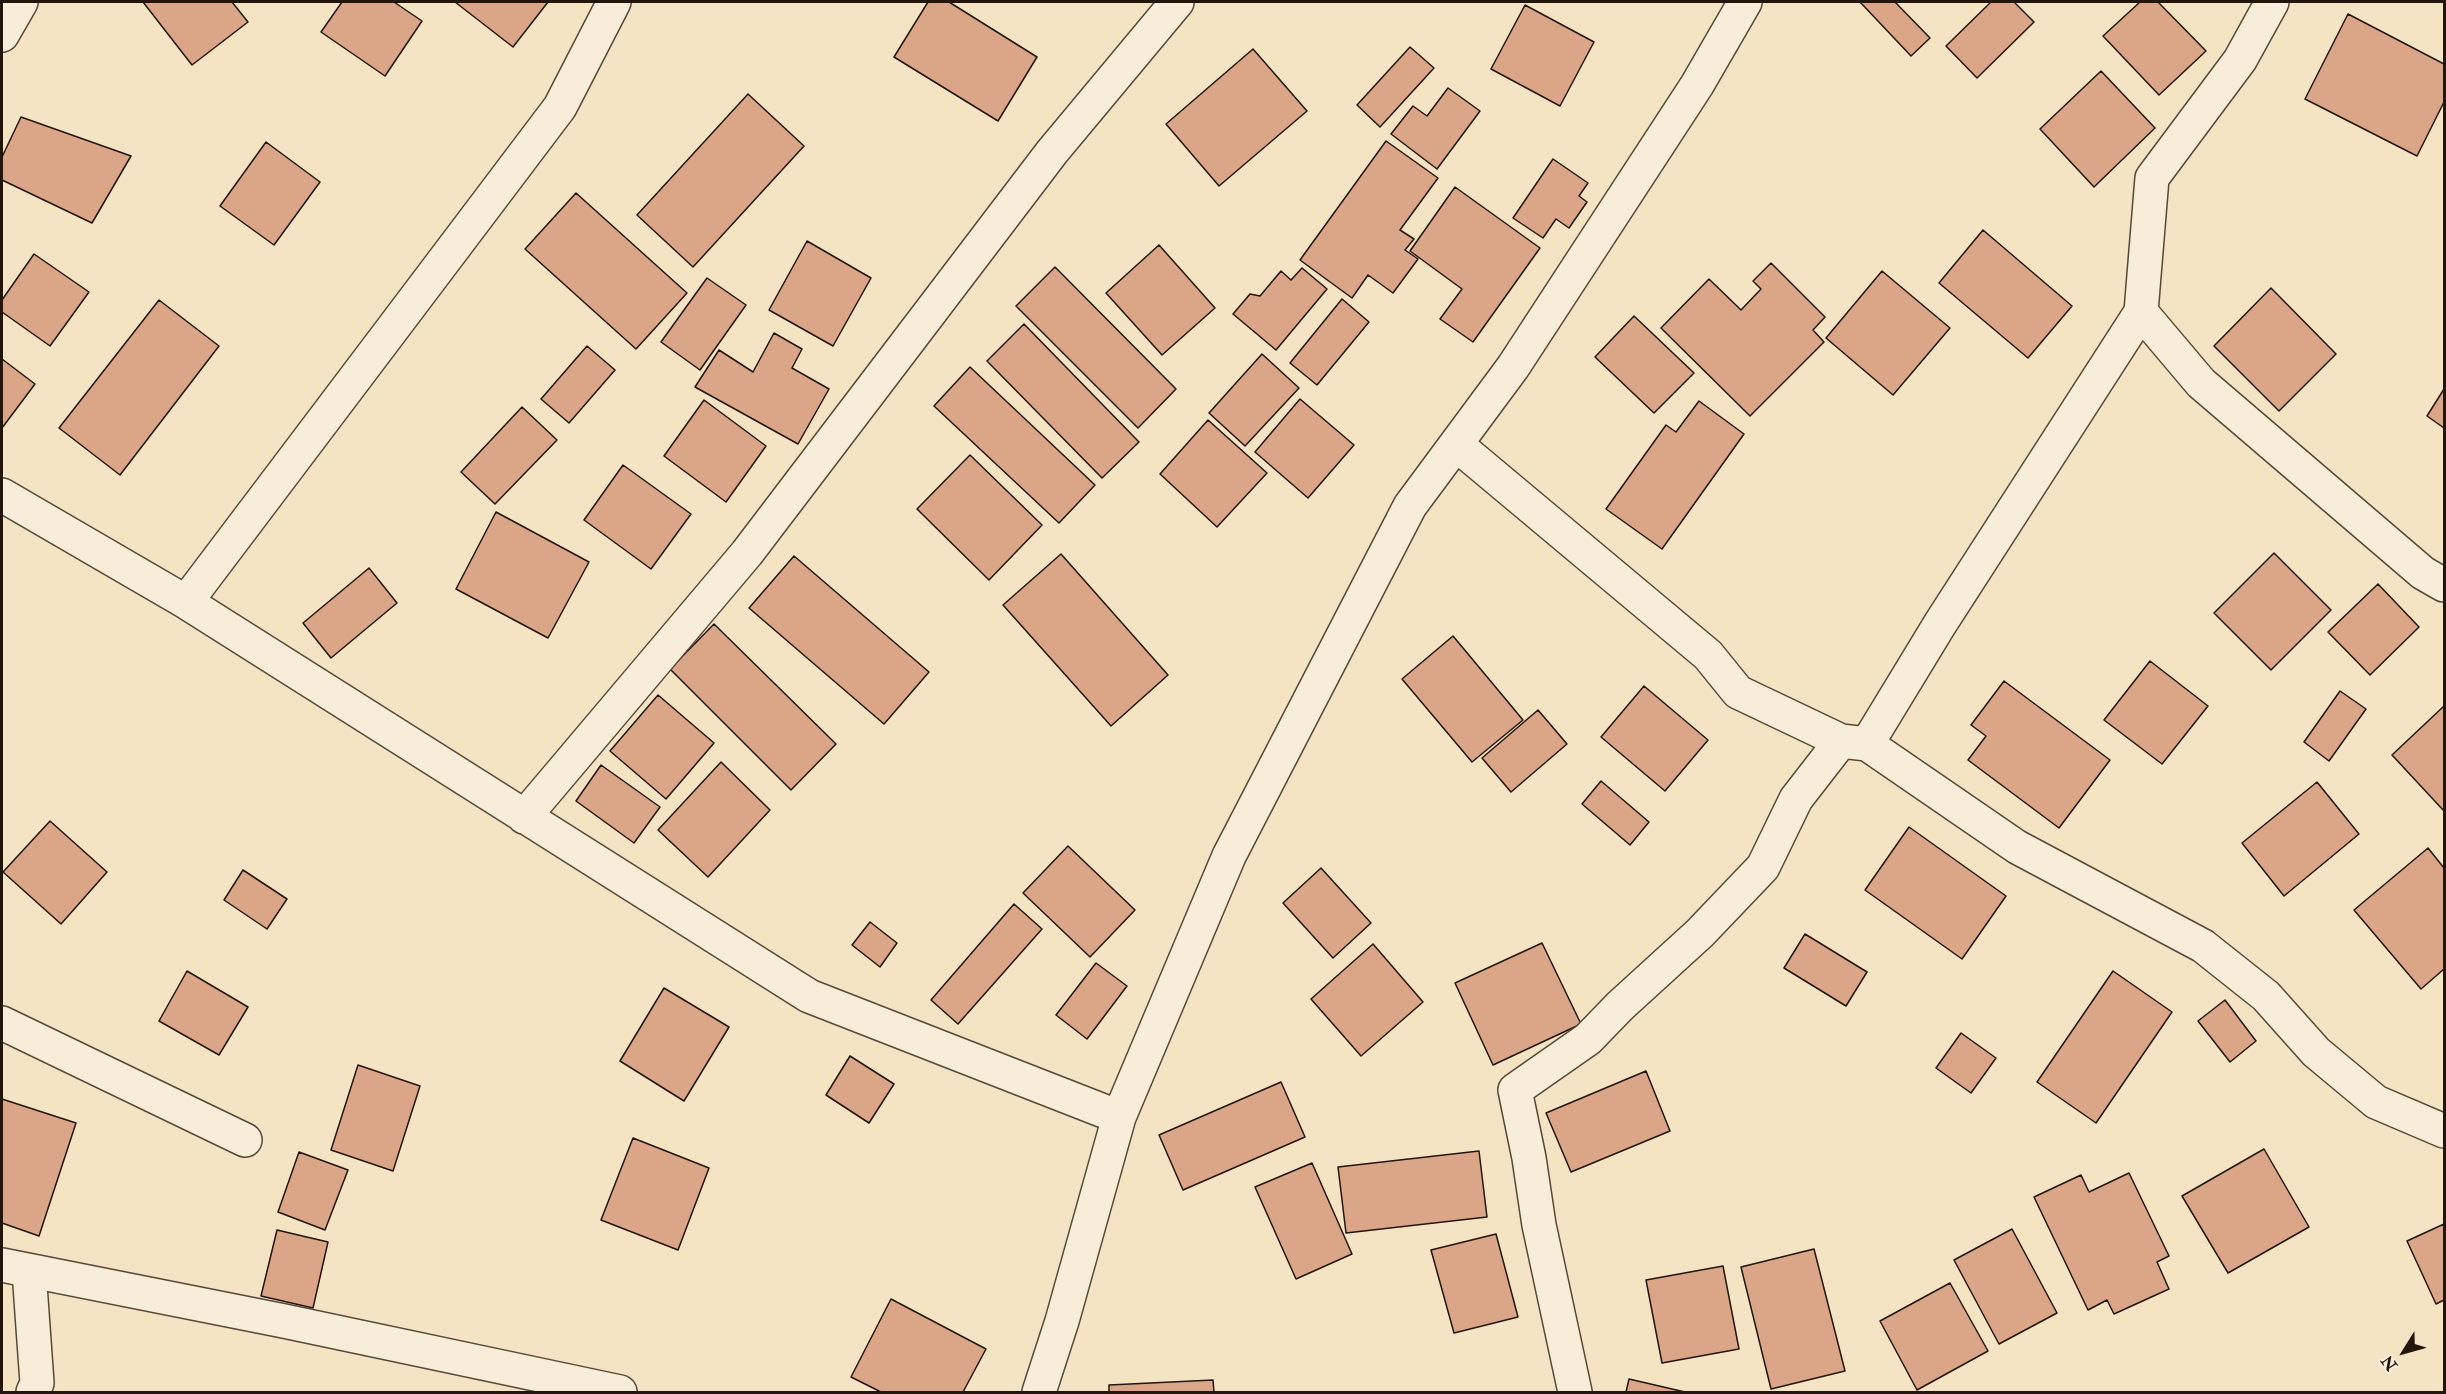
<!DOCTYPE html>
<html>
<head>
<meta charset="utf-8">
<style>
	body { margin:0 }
	#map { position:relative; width:2446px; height:1394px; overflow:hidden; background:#f5e4c4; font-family:"IM FELL Double Pica",serif }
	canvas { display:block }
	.frame { position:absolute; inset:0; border:3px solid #22150c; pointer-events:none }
	.north { position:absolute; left:2374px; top:1322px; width:60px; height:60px; -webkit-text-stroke:4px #f8edd9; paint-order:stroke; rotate:233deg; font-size:16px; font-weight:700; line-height:24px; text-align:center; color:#22150c }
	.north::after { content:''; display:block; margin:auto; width:21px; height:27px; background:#22150c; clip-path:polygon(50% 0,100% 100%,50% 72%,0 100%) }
</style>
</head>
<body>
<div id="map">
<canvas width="2446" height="1394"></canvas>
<div class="frame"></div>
<div class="north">N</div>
</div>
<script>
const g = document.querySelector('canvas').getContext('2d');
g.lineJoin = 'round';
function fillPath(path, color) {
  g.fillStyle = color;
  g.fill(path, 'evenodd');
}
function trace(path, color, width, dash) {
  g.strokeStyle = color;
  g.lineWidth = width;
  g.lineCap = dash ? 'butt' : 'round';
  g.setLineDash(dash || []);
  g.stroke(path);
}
const building = new Path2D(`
	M143,2H232L248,22L192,65Z
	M342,2H394L422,21L385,76L321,32Z
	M455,2H548L513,47Z
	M928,2H949L1037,57L998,121L894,57Z
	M1860,2H1895L1930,38L1911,56Z
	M1991,2H2014L2034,22L1977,78L1946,46Z
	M2140,2H2158L2206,51L2159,95L2103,36Z
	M1525,5L1594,42L1560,106L1491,69Z
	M2348,14L2444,64V102L2417,156L2305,99Z
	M1410,47L1434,68L1380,127L1357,105Z
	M1253,49L1307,111L1219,186L1166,124Z
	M2101,71L2155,128L2094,187L2040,129Z
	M1448,88L1480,111L1437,169L1391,134L1413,106L1427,116Z
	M748,94L804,146L693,267L637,215Z
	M21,117L131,156L92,223L2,180V157Z
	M1386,141L1438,178L1400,230L1414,239L1405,250L1418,259L1393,293L1368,275L1352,298L1300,260Z
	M266,142L320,182L274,245L220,206Z
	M1553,159L1588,183L1579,196L1587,202L1569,228L1556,219L1543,238L1513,218Z
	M1455,187L1540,248L1473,342L1440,319L1462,289L1410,251Z
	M576,193L687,293L636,349L525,249Z
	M1983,230L2072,306L2028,358L1939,283Z
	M807,241L871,278L833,346L769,310Z
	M1159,245L1215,308L1162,355L1106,293Z
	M34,254L89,292L50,346L2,312V300Z
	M1771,263L1825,317L1813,330L1824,342L1750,416L1661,328L1709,279L1741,310L1761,289L1753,281Z
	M1055,267L1176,389L1138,428L1016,306Z
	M1302,268L1327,289L1276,350L1233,314L1250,294L1260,296L1281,271L1291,280Z
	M1882,271L1950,328L1893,395L1826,338Z
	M707,278L746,305L700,370L661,342Z
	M2271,288L2336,354L2279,411L2214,346Z
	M1342,299L1369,322L1317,385L1290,363Z
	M159,300L219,346L120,475L59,428Z
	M1634,316L1694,373L1654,413L1595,357Z
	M1024,324L1139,442L1102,478L987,361Z
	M774,333L802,349L792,368L829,389L798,444L695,387L719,350L753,372Z
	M587,346L615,370L569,423L541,399Z
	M1262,354L1299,388L1245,446L1209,413Z
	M2,359L35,384L2,428Z
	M970,367L1095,485L1059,523L934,406Z
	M2444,389V428L2427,416Z
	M1300,399L1354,445L1308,498L1255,452Z
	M704,400L766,446L726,502L664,456Z
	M1699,401L1744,434L1662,549L1606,509L1666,425L1676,432Z
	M522,407L557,440L495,504L461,472Z
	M1208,420L1267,473L1217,527L1160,474Z
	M970,455L1042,525L989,580L917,509Z
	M623,465L691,514L651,569L584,520Z
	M496,512L589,562L548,638L456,589Z
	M2274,553L2331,610L2271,670L2214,613Z
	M1061,554L1168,675L1111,726L1003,605Z
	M794,556L929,672L884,724L749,608Z
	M369,568L397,603L331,658L303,623Z
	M2378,584L2419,627L2370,675L2328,632Z
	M714,624L836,744L791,790L670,669Z
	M1453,636L1523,720L1472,762L1402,679Z
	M2150,661L2208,706L2162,764L2104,720Z
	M2004,681L2110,760L2059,828L1968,760L1986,736L1971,725Z
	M1644,686L1708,740L1665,791L1601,737Z
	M2340,691L2366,709L2329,761L2304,742Z
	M658,695L714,743L666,799L610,751Z
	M2444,706V811L2392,755Z
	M1538,710L1567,744L1511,792L1482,758Z
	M721,762L770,810L708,877L658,830Z
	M601,765L660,807L634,843L576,801Z
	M1601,781L1649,822L1630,845L1582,804Z
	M2317,782L2359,834L2284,896L2242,843Z
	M50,821L107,872L61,924L3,872Z
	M1909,827L2006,896L1962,959L1865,890Z
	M1068,846L1135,910L1090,957L1023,893Z
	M2428,848L2444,868V969L2421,989L2354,910Z
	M1321,868L1371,923L1333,958L1283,903Z
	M243,870L287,899L267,929L224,900Z
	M1014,904L1042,929L958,1024L931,1000Z
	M870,922L897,943L880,967L852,945Z
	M1805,934L1867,972L1846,1006L1784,968Z
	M1542,943L1581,1024L1493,1065L1455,983Z
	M1373,944L1423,1002L1361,1056L1311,999Z
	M1096,963L1127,986L1087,1039L1056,1015Z
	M187,971L248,1007L219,1055L159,1021Z
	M2113,971L2172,1012L2096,1123L2037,1082Z
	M664,988L729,1027L684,1101L620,1061Z
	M2225,1000L2256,1041L2230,1062L2198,1021Z
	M1961,1033L1996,1058L1971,1093L1936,1068Z
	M850,1056L894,1084L869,1123L826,1095Z
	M358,1065L420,1086L393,1171L331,1150Z
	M1646,1071L1670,1131L1571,1172L1546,1113Z
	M1281,1082L1305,1137L1183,1190L1159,1135Z
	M2,1099L76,1123L39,1236L2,1223Z
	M633,1138L709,1168L678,1250L601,1220Z
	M2264,1149L2309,1227L2228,1273L2182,1196Z
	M1479,1151L1487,1217L1346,1233L1338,1167Z
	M299,1152L348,1170L325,1230L278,1212Z
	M1312,1163L1352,1254L1296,1279L1255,1187Z
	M2129,1173L2169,1256L2157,1262L2169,1289L2114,1314L2107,1300L2088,1310L2034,1197L2081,1175L2089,1192Z
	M2444,1224V1300L2436,1304L2407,1241Z
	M2012,1229L2057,1313L1999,1344L1954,1260Z
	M277,1230L328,1242L313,1308L261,1296Z
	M1496,1234L1518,1317L1454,1333L1431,1250Z
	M1814,1249L1845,1371L1771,1389L1741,1267Z
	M1723,1266L1739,1349L1662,1363L1646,1280Z
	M1950,1283L1988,1351L1917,1390L1880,1321Z
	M891,1299L986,1349L963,1392H881L851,1377Z
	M1629,1379L1685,1392H1626Z
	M1213,1380L1214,1392H1109V1385Z`);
fillPath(building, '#dba588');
trace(building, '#22150c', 1.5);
const minor = new Path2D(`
	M614,2L560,107L186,602L809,996L1119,1117
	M2,35L21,2
	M2141,312L2201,383L2423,573L2444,585
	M1457,445L1708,655L1738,692L1841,741L1867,744L1940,624L2141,312L2152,178L2240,60L2272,2
	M2,495L186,602
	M1867,744L2017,847L2203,946L2266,996L2316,1052L2376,1102L2444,1131
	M524,817L747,553L1052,152L1177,2
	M2,1023L245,1140
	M2,1265L284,1321L620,1392
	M29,1271L37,1383L33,1392
	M1039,1392L1062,1321L1119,1117L1229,856L1410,506L1513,367L1697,85L1745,2
	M1575,1392L1539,1225L1529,1158L1515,1090L1588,1039L1620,1006L1700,933L1763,867L1796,799L1841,741`);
trace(minor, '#57493a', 36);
trace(minor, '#f8edd9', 33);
</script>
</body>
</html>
